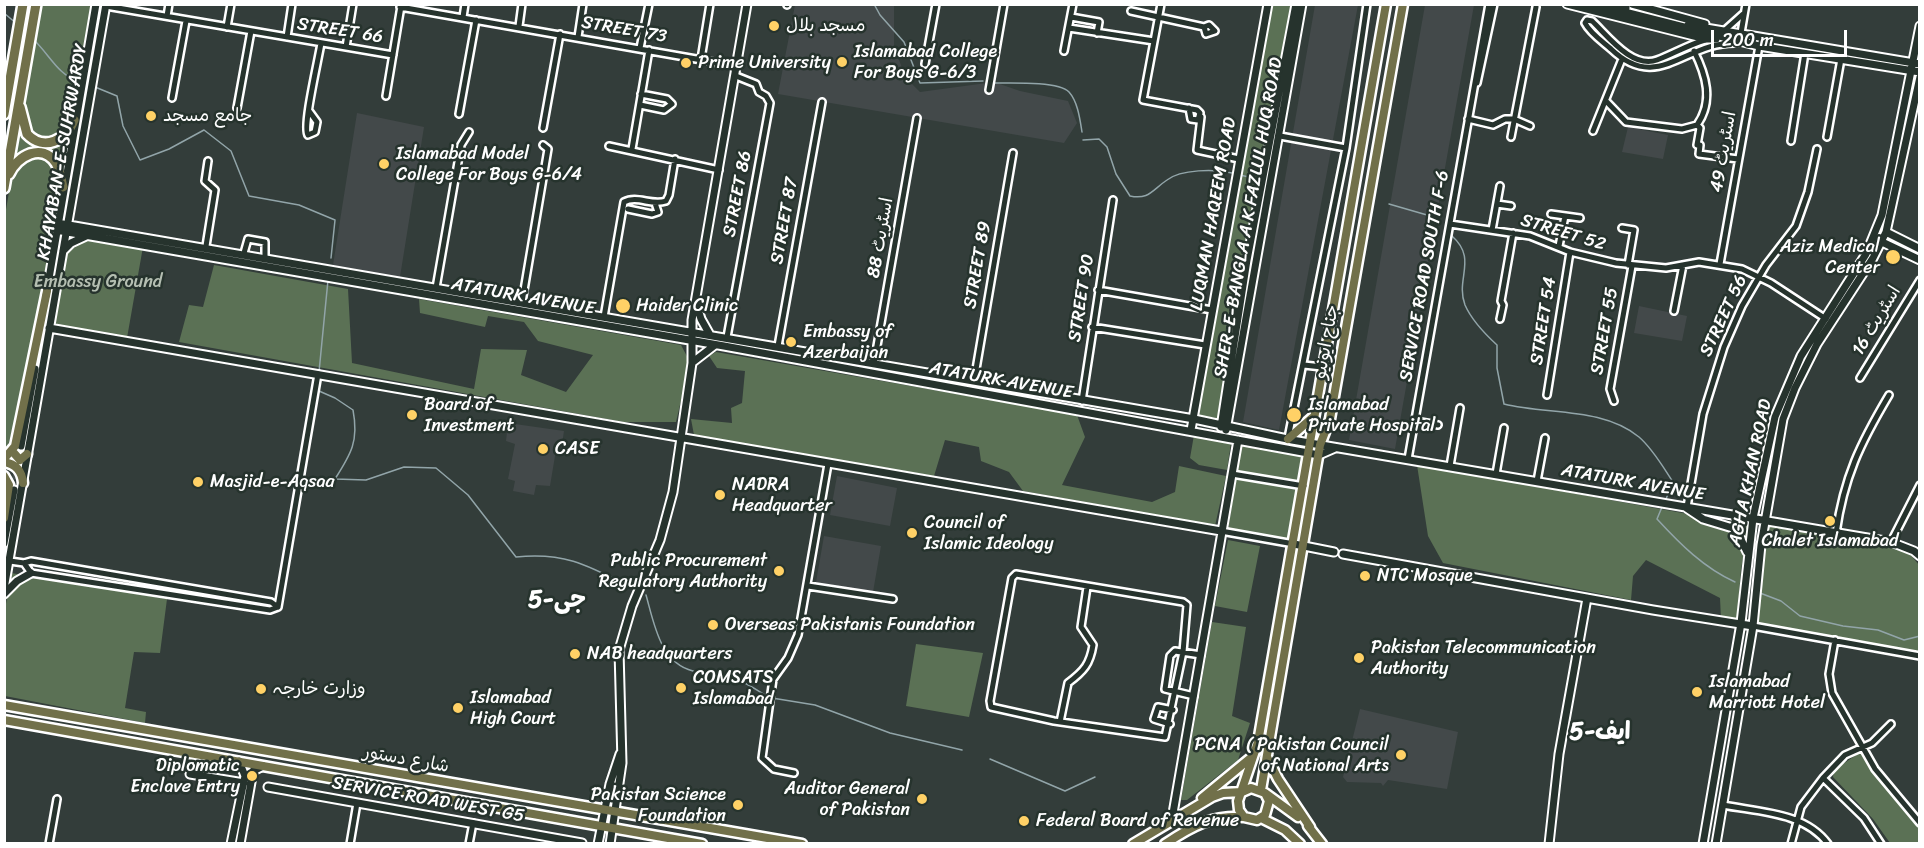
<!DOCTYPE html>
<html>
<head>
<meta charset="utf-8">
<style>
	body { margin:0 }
	#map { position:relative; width:1924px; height:848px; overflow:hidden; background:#333d3a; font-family:Sriracha,sans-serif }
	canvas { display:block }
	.frame { position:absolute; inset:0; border:6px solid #fff; pointer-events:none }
	.scale { position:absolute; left:1711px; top:30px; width:136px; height:27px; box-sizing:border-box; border:3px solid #fff; border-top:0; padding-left:8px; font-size:18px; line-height:21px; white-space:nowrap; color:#fff; -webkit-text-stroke:4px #26332d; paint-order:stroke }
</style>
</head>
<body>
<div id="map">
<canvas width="1924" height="848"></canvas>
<div class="frame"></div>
<div class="scale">200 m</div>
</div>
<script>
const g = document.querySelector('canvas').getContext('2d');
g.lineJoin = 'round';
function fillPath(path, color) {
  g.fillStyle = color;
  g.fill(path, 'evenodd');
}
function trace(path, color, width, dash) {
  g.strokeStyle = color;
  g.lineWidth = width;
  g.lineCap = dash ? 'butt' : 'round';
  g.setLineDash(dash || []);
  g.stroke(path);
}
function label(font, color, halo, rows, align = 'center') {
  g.font = font + ' Sriracha,"Playpen Sans Arabic",sans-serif';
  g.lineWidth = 5;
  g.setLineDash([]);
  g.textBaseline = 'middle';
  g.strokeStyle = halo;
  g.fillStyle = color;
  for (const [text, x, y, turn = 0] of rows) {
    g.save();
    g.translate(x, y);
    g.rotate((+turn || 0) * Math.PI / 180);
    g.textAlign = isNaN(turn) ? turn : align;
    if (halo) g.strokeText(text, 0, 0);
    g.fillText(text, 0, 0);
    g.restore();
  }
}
fillPath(new Path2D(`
	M795,5H894V47L906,78L920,92L994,82L1020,91L1068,101L1077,123L1064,143L778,94Z
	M1315,5H1358L1279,430L1243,422Z
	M1425,5H1474L1395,449L1349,440Z
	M357,113L424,127L400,277L333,265Z
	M1628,127L1668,135L1663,159L1622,152Z
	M1639,306L1687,316L1682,341L1634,333Z
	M508,423L564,431L561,451L556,450L550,486L536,485L534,495L513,491L515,481L508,479L515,444L506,441Z
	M837,476L897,488L890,526L830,515Z
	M824,536L881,546L873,592L816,582Z
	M1360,709L1458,732L1447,789L1388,780L1383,786L1381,783L1347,782L1343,777Z`), '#43494a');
fillPath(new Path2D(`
	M42,5H93L46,276L20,401L5,457V215Z
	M1271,5H1292L1222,419L1196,415Z
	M69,229L144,241L127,338L51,324Z
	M214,265L348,289L352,363L474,389L481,349L527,350L521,375L566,392L593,355L538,341L524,322L488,316L485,327L420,313L419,299L681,345L690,362L676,422H623L179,342L189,305L203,307Z
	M716,352L1077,415L1085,437L1062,485L1152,502L1175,492L1179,466L1226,476L1215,526L1023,491L1009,472L981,461L979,447L945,440L934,476L694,435L691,419L732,423L731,408L742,403L745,371L717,368L709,356Z
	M1194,435L1231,443L1227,470L1199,465L1190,458Z
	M1244,445L1296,452L1301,458L1288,541L1228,530L1241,447Z
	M1417,465L1749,525L1741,569L1737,622L1721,619L1720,598L1646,560L1633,576L1631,600L1443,563L1428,536Z
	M1768,523L1905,548L1919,565V652L1756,625L1761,563Z
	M1228,540L1260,546L1247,612L1215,606Z
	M11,573L167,599L160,653L134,652L125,708L146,712L145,723L5,696V610Z
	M1212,622L1246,627L1232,716L1250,723L1238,760L1187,800H1181Z
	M916,644L983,653L969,717L906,706Z
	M1862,751L1885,786L1919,826V843H1890L1873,819L1833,777L1834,770Z`), '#5b7155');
trace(new Path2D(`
	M874,4L880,15L904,42L920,83L983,81
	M4,13L17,24
	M33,39C50,55 57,74 79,82
	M994,83C1010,83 1059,81 1069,92C1078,102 1080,120 1082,132
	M95,87L117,96L123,126L140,160L169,149L204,130L231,151L249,196L299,205L335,220L331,258
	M1083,140L1099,139L1107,147L1116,174L1130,196C1149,200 1152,190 1167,180C1181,169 1215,169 1232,173
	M1240,175L1253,178
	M1389,204L1427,215L1438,224
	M1452,236C1478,259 1455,279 1465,305C1472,321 1485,334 1497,345V368L1504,404C1548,415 1602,407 1639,437C1653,449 1663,467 1673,482L1666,499
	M319,372L328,280
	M319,391L335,398L353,410C359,441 351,454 335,479L366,480L404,467L436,468L468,495L516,557C562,552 586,564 626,585
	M1662,507L1657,519C1680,544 1704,568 1735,582
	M1760,593L1781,601L1800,616L1843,626L1878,630L1904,640L1920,636
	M646,595C654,623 660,663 693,671C707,675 721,675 735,679C746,682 758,691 768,697
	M772,698L815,705L890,733L962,750
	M990,759L1065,791L1095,777`), '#92a5a9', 1.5);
trace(new Path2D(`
	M14,490L21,446`), '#47504e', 7, [7, 3.5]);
const street = new Path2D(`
	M1161,4L1143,100L1197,110L1200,113L1198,120L1191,119L1189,108
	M787,5V4
	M106,6L393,55
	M400,7L736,66
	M1131,11L1204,27L1209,25L1215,31L1206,34L1204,27
	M167,16L169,4
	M463,17L465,4
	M1071,17L1099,22L1097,33
	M519,26L522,4
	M227,27L231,4
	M1069,28L1154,41
	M1724,31L1743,14
	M1741,33L1746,4
	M287,37L292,4
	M578,37L583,4
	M1705,40C1688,45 1673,54 1657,60C1632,69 1608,36 1592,21L1587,20L1585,23C1590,33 1603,42 1611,49C1658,94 1685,41 1737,43
	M346,47L353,4
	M640,48L649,4
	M1064,51L1073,4
	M1694,51C1706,75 1714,101 1697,125
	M701,59L710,4
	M925,64L936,4
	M1477,83L1494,4
	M989,90L1004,4
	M386,96L401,6
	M172,98L186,21
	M1606,101L1626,122L1682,129L1697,125L1700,128L1697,145H1700L1699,154L1738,159
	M640,105L664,110L672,104L667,99L641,94
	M237,108L251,31
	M309,111L317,122L315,132L308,135C302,128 319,57 321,43
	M459,114L476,20
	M1201,117L1197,150L1239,159
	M1468,119L1493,125L1505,119H1514L1530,126
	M543,128L560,34
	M1593,131L1622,59
	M1280,136L1346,148
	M1511,137L1536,7
	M1827,137L1841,59
	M1791,141L1805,53
	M609,146L719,170
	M632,149L649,50
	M1497,204L1511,206
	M628,209L652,214L658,212L655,203
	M1551,214L1580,218
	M1450,224L1530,236L1570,252L1616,263L1666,268L1699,262L1742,269L1771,283L1826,319
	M1622,228L1634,230L1628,265
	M1492,230L1500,186
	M206,246L215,190L205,181L208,161
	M1559,246L1565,216
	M244,253L248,239L265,242V257
	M1720,264L1759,46
	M436,288L461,145L469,132
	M1098,290L1212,310
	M522,302L548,149L543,145
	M1674,311L1683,265
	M604,317L624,202C637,195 652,206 666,201L669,195L675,159
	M1500,319L1503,305L1501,301L1513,233
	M1092,327L1205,345
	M727,337L770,103L766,96L759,92L756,84L736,76
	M778,346L822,102
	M874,363L917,118
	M1304,365L1322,367
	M1860,378L1920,280
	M974,381L1013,153
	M1547,395L1570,252
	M1082,401L1113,200
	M1614,401L1610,389L1632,266
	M1415,421L1438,425
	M1288,438L1346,148L1367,4
	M1408,459L1489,4
	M1450,466L1460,408
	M1232,474L1304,486
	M1496,474L1504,428
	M1537,481L1545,438
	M1687,507L1703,414L1724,347L1742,306L1766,265L1796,226L1808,192L1817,149
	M1221,531L1294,544
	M1836,533C1844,477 1860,444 1889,395
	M1891,542L1920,485
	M10,561L24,563L31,561L271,602L278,607
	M24,563L31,573L270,610L278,607
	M1016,574L1183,602L1187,605L1183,652L1165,737L1054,721L991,707L990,701L1012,578Z
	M808,586L893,599
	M278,607L318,374
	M1753,626L1920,656
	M1835,640L1829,674L1832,693L1875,769L1920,823
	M1194,696L1165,689L1170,656L1175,651L1201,655
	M1060,722L1068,683C1084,671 1090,664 1093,645L1081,627L1087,587
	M1170,724L1154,719L1158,707L1173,710
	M794,773L774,769L762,758L773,679L788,658L798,635L828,464
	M1823,778L1864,818L1881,844
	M1723,805C1758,812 1805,812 1828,844
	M49,844L57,799
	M350,844L357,803
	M469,844L473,823
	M1791,844L1801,807L1823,778L1845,755L1872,743L1891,724`);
const secondary = new Path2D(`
	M1567,4L1706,39H1716
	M1593,4L1759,46L1920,72
	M1612,4L1626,8
	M1632,4L1705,24
	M1688,25L1920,64
	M57,223L1194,419L1292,440L1891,542L1914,551L1920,556
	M56,230L724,346L1319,455L1335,448
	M1886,232L1920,249
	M1882,242L1920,260
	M63,251L71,243L86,236
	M46,296L96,4
	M696,303L701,319L710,335
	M49,328L1221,531
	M693,362L715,345
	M1221,427L1247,260L1296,4
	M1191,430L1268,4
	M1226,430L1302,4
	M21,446L35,369
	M1685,507L1703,519L1736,529L1747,552
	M4,543L14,490
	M1294,544L1334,552
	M1343,554L1653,610L1753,626
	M4,589L106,4
	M4,594L17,581L31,573
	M190,774L244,783
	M268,787L582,843
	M1172,819L1238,440
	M231,844L245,776L239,761
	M240,844L253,771L263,766
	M598,844L610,784L620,754
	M610,844L622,763L619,650L632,606L660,540L673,492L692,363V320L747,4
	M1549,844L1559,754L1587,598
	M1703,844L1741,623L1753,518L1775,417L1801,356L1866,254L1882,215L1920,26
	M1716,844L1753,626L1761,545L1783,419L1795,388L1817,344L1873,258L1886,232L1920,77`);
const primary = new Path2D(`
	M1288,439L1312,418
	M13,452L20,460L27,454
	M4,459L15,446L47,291
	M4,462C16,464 22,471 23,483
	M4,476L9,485L4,518
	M4,705L802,844
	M4,720L702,844
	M1267,757L1278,779L1310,827
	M1261,790L1320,445L1330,419L1403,4
	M1242,792L1251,788L1265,793L1269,801L1265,815L1257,820L1244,817L1239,810L1238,801L1258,742L1386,4
	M1265,793L1298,817
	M1202,798L1253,756
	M1261,818L1285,830L1300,844
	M1308,826L1322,844
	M1133,844L1212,797L1223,793L1242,792
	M1165,844C1192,826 1212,815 1244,817`);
const highway = new Path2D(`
	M20,107L27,134C44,152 67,140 74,120
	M4,114L23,4
	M9,174C17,156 42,142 56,163C60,170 61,179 63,187
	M4,188L36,4`);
trace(street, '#fff', 10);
trace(secondary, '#fff', 11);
trace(primary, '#fff', 13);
trace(highway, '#fff', 14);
trace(street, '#26332d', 5);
trace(secondary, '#26332d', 7);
trace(primary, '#71704a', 8);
trace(highway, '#71704a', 9);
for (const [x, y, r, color] of [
	[774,26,6,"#ffd166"],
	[842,62,6,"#ffd166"],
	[686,63,6,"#ffd166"],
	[151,116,6,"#ffd166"],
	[384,164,6,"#ffd166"],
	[1893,257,8,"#ffd166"],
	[623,306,8,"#ffd166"],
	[791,342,6,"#ffd166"],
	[412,415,6,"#ffd166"],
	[1294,415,8,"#ffd166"],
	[543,449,6,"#ffd166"],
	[198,482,6,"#ffd166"],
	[720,495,6,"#ffd166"],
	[1830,521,6,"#ffd166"],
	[912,533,6,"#ffd166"],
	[779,571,6,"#ffd166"],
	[1365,576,6,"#ffd166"],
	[713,625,6,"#ffd166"],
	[575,654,6,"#ffd166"],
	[1359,658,6,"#ffd166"],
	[681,688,6,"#ffd166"],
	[261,689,6,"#ffd166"],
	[1697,692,6,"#ffd166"],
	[458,708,6,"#ffd166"],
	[1401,755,6,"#ffd166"],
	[252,776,6,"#ffd166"],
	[922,799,6,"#ffd166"],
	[738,805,6,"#ffd166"],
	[1024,821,6,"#ffd166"]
]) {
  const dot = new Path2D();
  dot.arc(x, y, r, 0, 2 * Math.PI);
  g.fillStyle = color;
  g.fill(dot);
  trace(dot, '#26332d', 2);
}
label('18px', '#fff', '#26332d', [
	["مسجد بلال",786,26],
	["Islamabad College",854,52],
	["For Boys G-6/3",854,73],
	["Prime University",698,63],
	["جامع مسجد",163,116],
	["Islamabad Model",396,154],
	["College For Boys G-6/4",396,175],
	["Aziz Medical",1880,247,"right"],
	["Center",1880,268,"right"],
	["Haider Clinic",636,306],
	["Embassy of",803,332],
	["Azerbaijan",803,353],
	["Board of",424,405],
	["Investment",424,426],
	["Islamabad",1308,405],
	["Private Hospital",1308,426],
	["CASE",555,449],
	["Masjid-e-Aqsaa",210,482],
	["NADRA",732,485],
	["Headquarter",732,506],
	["Council of",924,523],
	["Islamic Ideology",924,544],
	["Chalet Islamabad",1830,541,"center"],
	["Public Procurement",767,561,"right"],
	["Regulatory Authority",767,582,"right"],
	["NTC Mosque",1377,576],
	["Overseas Pakistanis Foundation",725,625],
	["Pakistan Telecommunication",1371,648],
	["Authority",1371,669],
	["NAB headquarters",587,654],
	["COMSATS",693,678],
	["Islamabad",693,699],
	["Islamabad",1709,682],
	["Marriott Hotel",1709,703],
	["وزارت خارجہ",273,689],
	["Islamabad",470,698],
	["High Court",470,719],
	["PCNA ( Pakistan Council",1389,745,"right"],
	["of National Arts",1389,766,"right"],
	["Diplomatic",240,766,"right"],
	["Enclave Entry",240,787,"right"],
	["Auditor General",910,789,"right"],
	["of Pakistan",910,810,"right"],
	["Pakistan Science",726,795,"right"],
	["Foundation",726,816,"right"],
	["Federal Board of Revenue",1036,821]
], 'left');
label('18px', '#fff', '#26332d', [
	["STREET 73",624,30,10],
	["STREET 66",340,31,9],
	["KHAYABAN-E-SUHRWARDY",63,152,-80],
	["اسٹریٹ 49",1724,152,-80],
	["STREET 86",738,194,-79],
	["LUQMAN HAQEEM ROAD",1214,214,-80],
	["SHER-E-BANGLA A K FAZLUL HUQ ROAD",1249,218,-80],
	["STREET 87",785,221,-80],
	["STREET 52",1563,233,17],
	["اسٹریٹ 88",881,238,-80],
	["STREET 89",978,265,-80],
	["SERVICE ROAD SOUTH F-6",1425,276,-80],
	["ATATURK AVENUE",523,297,10],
	["STREET 90",1082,298,-81],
	["STREET 56",1724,316,-65],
	["STREET 54",1544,321,-81],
	["اسٹریٹ 16",1877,321,-59],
	["STREET 55",1605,331,-80],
	["جناح ایونیو",1327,342,-80],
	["ATATURK AVENUE",1001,381,10],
	["AGHA KHAN ROAD",1751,473,-78],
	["ATATURK AVENUE",1633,483,10],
	["شارع دستور",406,760,10],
	["SERVICE ROAD WEST G5",428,800,10]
]);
label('18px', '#b5bfb2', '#26332d', [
	["Embassy Ground",98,282]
]);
label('bold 24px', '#fff', '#26332d', [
	["جی-5",557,601],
	["ایف-5",1600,733]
]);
</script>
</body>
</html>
